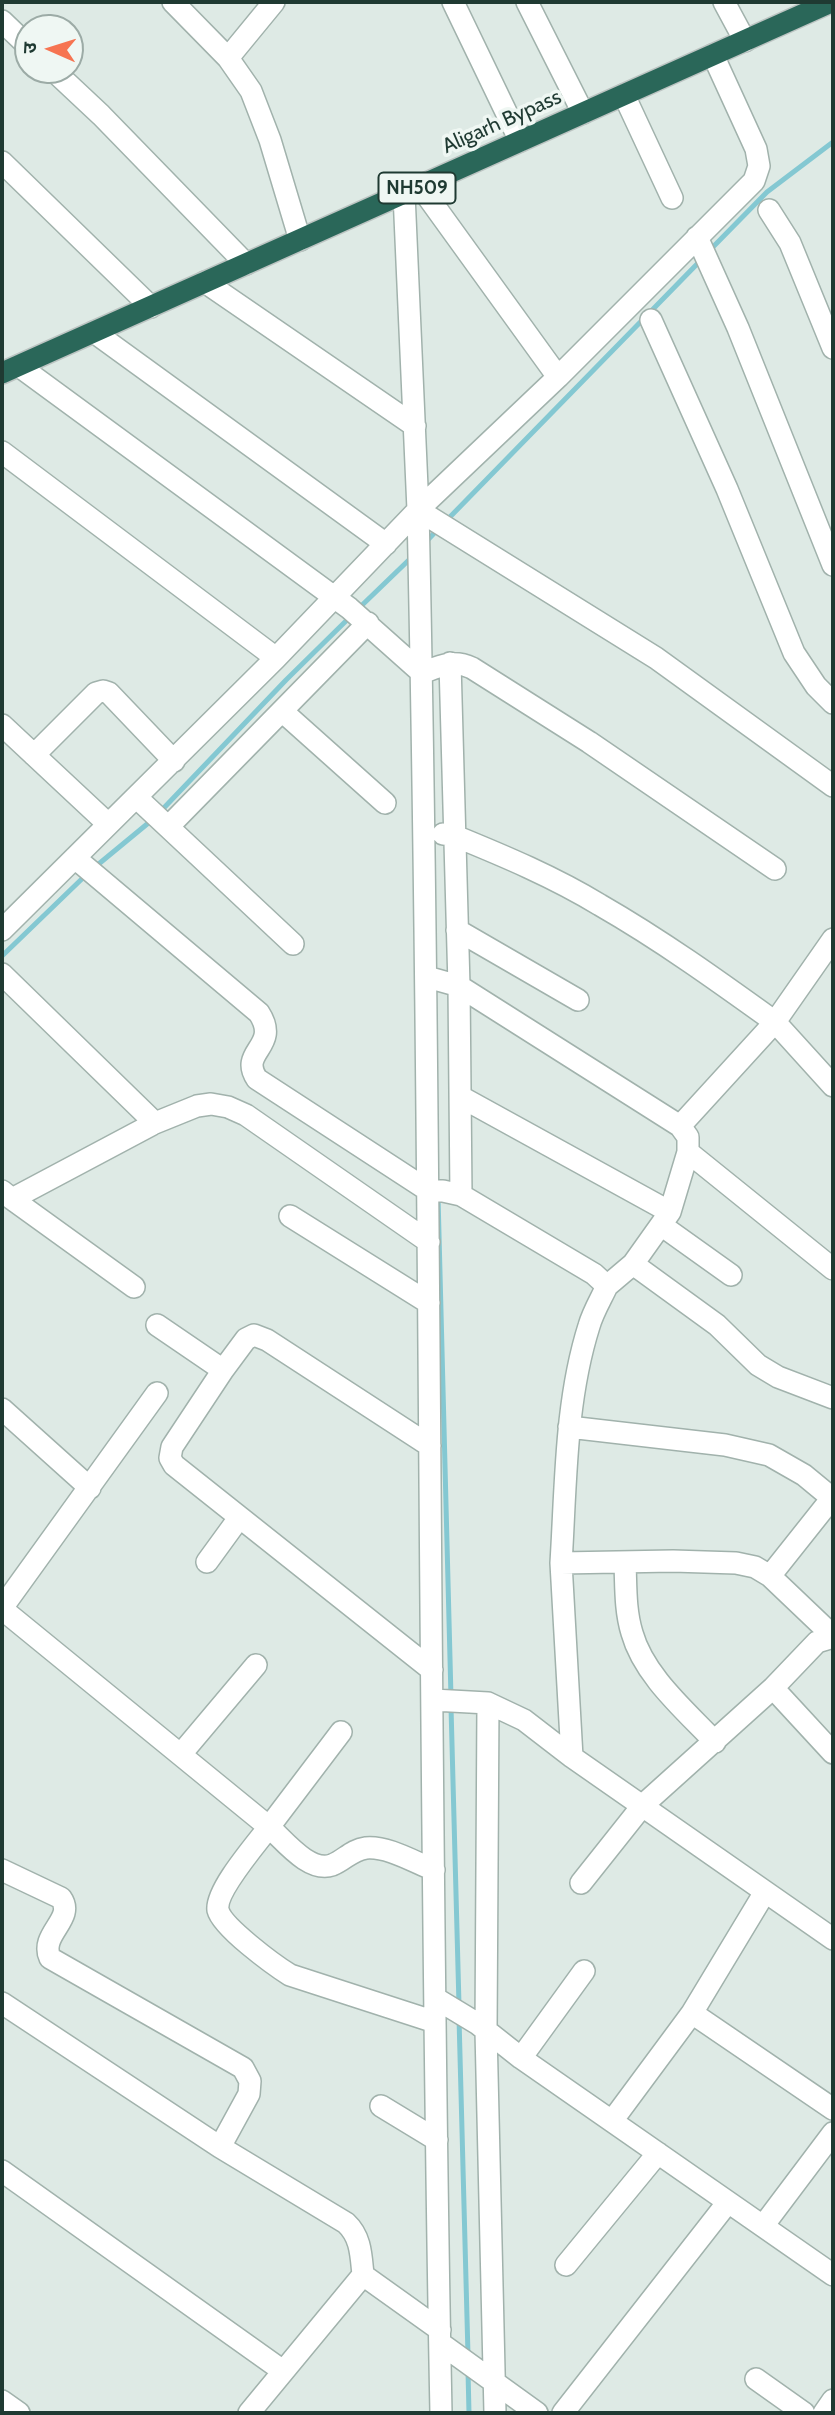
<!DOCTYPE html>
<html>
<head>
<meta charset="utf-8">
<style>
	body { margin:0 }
	#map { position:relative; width:835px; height:2415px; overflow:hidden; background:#deeae5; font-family:Cabin,"Noto Sans Devanagari",sans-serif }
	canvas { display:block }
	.frame { position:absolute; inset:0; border:4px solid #1f3a32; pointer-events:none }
	.north { position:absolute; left:14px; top:14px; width:70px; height:70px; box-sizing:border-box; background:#eff7f3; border:2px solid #9caba6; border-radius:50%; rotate:273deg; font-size:19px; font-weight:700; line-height:28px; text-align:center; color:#1f3a32 }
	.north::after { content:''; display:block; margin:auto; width:24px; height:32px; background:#f67451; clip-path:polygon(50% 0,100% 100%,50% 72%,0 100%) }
</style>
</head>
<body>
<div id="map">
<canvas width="835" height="2415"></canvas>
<div class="frame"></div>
<div class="north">उ</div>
</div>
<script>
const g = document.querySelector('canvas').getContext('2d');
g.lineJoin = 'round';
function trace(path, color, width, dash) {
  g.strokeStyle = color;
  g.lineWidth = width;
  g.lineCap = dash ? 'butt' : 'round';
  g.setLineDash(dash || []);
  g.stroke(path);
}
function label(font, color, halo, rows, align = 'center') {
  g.font = font + ' Cabin,sans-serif';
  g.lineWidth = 7;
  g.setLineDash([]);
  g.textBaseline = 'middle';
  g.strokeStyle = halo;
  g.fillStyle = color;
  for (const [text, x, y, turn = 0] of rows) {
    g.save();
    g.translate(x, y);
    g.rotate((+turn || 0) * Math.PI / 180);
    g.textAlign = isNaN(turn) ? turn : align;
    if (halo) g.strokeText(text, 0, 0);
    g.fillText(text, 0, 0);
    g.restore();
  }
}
trace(new Path2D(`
	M710,250L767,192L833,142
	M446,521L701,260
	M424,544L439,528
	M357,610L413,556
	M159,813L286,680L350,617
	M95,867L152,820
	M2,956L88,873
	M438,1196L451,1697
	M451,1707L459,2005
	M459,2018L468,2355
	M468,2371L469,2413`), '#84c8d2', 5);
const minor = new Path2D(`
	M173,2L228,58L251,91L270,140L300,240
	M453,2L520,141
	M527,2L583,113
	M724,2L745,41
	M2,21L28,46
	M228,58L274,2
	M53,70L101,115L246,264
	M624,95L672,198
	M2,162L151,307
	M420,186L558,377
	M769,210L790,243L833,348
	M697,237L738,328L833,565
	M205,282L415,426
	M651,320L727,489L794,653L816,686L833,703
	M94,332L386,544
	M19,366L349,608L422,673C440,666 453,659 472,668L589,742L775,869
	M2,452L276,658
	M418,510L656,658L833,786
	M450,663L459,986L461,1195
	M282,711L385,803
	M2,725L108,824
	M34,755L96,693L103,691L109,693L174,761
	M136,797L293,944
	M168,827L368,623
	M443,834L455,836C504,856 554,877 600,905C661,940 718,981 775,1022L833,939
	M75,858L259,1013C281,1047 238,1051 257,1079L429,1191H443L461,1195L594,1274L607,1286C601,1299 593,1312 589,1326C565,1402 566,1484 561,1563L673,1561L736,1563L755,1567L770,1576L833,1636
	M2,930L276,658L418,510L404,194
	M457,930L578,1000
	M2,974L155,1123
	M427,977L459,986L680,1126L688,1137V1152L670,1212L633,1264L607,1286
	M461,1097L670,1212
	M680,1126L775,1022L833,1086
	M688,1152L833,1269
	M2,1191L12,1199L155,1123L197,1106L211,1104L228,1107L246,1115L429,1242
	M12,1199L134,1287
	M290,1216L429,1303
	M661,1225L731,1275
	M633,1264L717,1325L758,1365L778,1377L833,1398
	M157,1325L223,1370L172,1447L170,1458L174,1465L432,1670
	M223,1370L246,1339L254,1335L267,1340L430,1446
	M2,1409L90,1488
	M569,1427L725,1445L769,1455L804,1475L833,1499
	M207,1562L239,1518
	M561,1563L572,1757
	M625,1563C626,1587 625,1610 632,1633C644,1676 686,1711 715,1742
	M770,1576L832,1498
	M2,1608L157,1393
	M2,1609L269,1827C257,1843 215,1891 218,1910C222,1927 274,1965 290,1975L435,2022
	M773,1688L833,1753
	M433,1700L488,1703L524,1720L572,1757L833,1939
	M488,1703L486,2031L495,2413
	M341,1732L269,1827C284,1840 309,1873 332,1865C345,1860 351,1850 366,1848C388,1846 414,1862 434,1870
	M181,1754L256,1665
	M2,1870L61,1898C76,1919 39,1934 50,1958L243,2068L250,2081L249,2094L220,2147
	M581,1883L643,1805L773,1688L817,1642L833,1637
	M435,1998L478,2024L521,2058L833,2275
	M2,2003L220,2147L346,2223C361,2237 361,2255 363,2275
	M692,2013L833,2109
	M521,2058L584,1971
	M381,2106L437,2140
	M612,2121L692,2013L765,1892
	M2,2171L283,2371
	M763,2226L833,2133
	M566,2265L658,2153
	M440,2343L537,2413
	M756,2379L804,2413
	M2,2401L19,2413
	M249,2413L363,2275L440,2330
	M441,2413C428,1779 432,1145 418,510L558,377L754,181L759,166L756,149L713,55
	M563,2413L728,2202
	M824,2413L833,2400`);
const highway = new Path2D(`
	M2,373L831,2`);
trace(minor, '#a1b2ac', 24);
trace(highway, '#bcc4c2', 24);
trace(minor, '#fff', 21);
trace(highway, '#2a6759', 21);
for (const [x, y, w] of [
	[417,188,77]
]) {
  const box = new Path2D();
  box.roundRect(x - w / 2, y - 15.5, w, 31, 5);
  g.fillStyle = '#eff7f3';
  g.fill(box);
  trace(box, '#1f3a32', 2);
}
label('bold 19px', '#1f3a32', null, [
	["NH509",417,188]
]);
label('21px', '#1f3a32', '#eff7f3', [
	["Aligarh Bypass",502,122,-24]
]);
</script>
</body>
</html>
